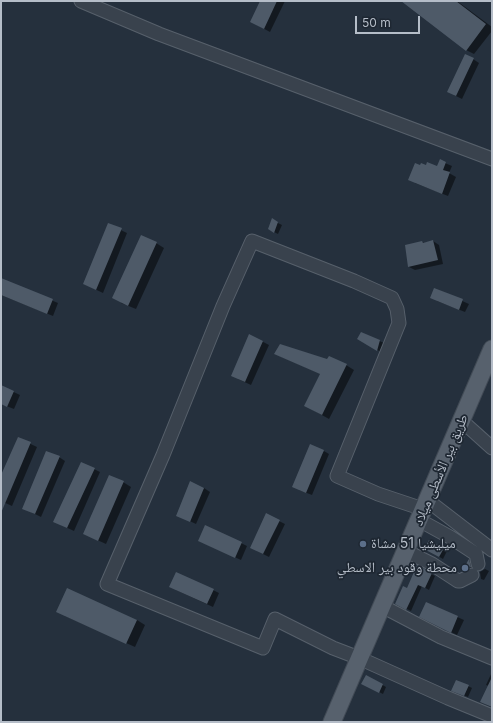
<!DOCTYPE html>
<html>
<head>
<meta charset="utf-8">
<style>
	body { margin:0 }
	#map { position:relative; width:493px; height:723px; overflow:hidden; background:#25303d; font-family:Inter,sans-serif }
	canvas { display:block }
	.frame { position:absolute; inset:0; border:2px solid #b5bdc8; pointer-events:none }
	.scale { position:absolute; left:355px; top:16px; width:65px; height:18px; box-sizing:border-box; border:2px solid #b5bdc8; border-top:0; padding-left:5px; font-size:12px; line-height:14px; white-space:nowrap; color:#b5bdc8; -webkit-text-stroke:3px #1e2732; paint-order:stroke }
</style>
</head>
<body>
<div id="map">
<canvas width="493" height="723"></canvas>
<div class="frame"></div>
<div class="scale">50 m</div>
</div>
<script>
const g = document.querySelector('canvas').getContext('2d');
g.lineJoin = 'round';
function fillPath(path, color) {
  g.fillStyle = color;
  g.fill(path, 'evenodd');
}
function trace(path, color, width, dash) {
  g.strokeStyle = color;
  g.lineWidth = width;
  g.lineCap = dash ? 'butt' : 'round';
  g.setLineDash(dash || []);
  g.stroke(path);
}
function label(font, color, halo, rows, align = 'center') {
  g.font = font + ' Inter,"Noto Naskh Arabic",sans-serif';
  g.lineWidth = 3.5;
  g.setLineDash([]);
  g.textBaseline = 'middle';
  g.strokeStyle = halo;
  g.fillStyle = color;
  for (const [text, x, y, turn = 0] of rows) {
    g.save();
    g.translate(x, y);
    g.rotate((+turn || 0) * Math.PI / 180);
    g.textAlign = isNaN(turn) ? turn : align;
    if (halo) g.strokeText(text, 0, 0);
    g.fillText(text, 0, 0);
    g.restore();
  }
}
fillPath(new Path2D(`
	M261,1H285L270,32L257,25Z
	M403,1H457L492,27V31L474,54L466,50Z
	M473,59L479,63L462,99L454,95Z
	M440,161L452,166L449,173L456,177L448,196L415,183L421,166L438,168Z
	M272,220L282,225L278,234L274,232Z
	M108,224L127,233L103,293L84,284Z
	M433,241L439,245L443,264L415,270L409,267L422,242L424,243Z
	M156,243L164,248L136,309L121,303Z
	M1,279L58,303L53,316L1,295Z
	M435,289L469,304L465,312L437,301Z
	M362,333L384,343L381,352L358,339Z
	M250,335L269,345L251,385L238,379Z
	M275,354L346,365L354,370L329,419L313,410L321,374Z
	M1,386L20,395L14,409L1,404Z
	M18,438L37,447L12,506L1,501V478Z
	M324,451L329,454L312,495L299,490Z
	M59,457L65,461L41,517L23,508Z
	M94,469L100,472L74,531L61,525Z
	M123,482L131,487L106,544L84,534Z
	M204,488L210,492L196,524L183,518Z
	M279,521L285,524L269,557L257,551Z
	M199,541L241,543L247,546L241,560Z
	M430,541L447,551L443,559L426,549Z
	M469,561L473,563L474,569L469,571L464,569Z
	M418,567L435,576L429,590L422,586L411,611L397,604L408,589Z
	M485,569L489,571L484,580L481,579L480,572Z
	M176,590H213L219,593L213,607Z
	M426,603L464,620L457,635L427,620Z
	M65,616L137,620L145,625L135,647Z
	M492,672V707L481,702L489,686L486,685Z
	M367,676L386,687L383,694L363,684Z
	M468,686L472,688L468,697L456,692Z`), '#0007');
fillPath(new Path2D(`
	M260,1H277L264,29L250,22Z
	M401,1H456L486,24L466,51Z
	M465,54L474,58L456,96L447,92Z
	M440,159L446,162L443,170L450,172L442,194L408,180L415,163L420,165L421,163L426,165L427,162L437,166Z
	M272,218L278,222L274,233L268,229Z
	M108,223L122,228L96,290L83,284Z
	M141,235L157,242L128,306L112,298Z
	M433,240L438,260L408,267L405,245L422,241L423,243Z
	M1,278L53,299L47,314L1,295Z
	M434,288L463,299L459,310L430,298Z
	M361,332L380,340L377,351L357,339Z
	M249,334L263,341L245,382L231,376Z
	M280,344L327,359L329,356L347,364L322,415L304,406L320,374L274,354Z
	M1,385L14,391L7,407L1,404Z
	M18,437L31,442L1,513V475Z
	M310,444L324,450L306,493L292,487Z
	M46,451L60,456L35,514L22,509Z
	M81,462L95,468L67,528L53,522Z
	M109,475L124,481L98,541L83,534Z
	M190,481L204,488L190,522L176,516Z
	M266,513L280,520L263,554L250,548Z
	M205,525L242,542L235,558L198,541Z
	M429,540L444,548L439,557L424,549Z
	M469,559L471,567L464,570L463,569Z
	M417,565L432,573L425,588L418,585L406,610L395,604L403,586L407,588Z
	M176,572L214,589L207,604L169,587Z
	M67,588L137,620L126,644L56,612Z
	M426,602L458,616L451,633L419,617Z
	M366,675L383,684L379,693L361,684Z
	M492,677V707L480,702Z
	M456,680L469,685L464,696L451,691Z`), '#4e5a68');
const minor = new Path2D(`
	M81,1L159,34L492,159
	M462,421L492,448
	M427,500L492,550
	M423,509L378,494L337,476L399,323L397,309L392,298L354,281L252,241L223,306L163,455L107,584L263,648L275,619L333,648L359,658L448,698L492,716
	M419,520L450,537L476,554L478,564
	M406,551L432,564L458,581H460L472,575
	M382,606L441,637L492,658`);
const major = new Path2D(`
	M332,722L492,349`);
trace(minor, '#57606b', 15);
trace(major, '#424b56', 19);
trace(minor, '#39424d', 13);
trace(major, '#57616d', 17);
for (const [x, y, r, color] of [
	[363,544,4,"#5c6f8a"],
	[465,568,4,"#5c6f8a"]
]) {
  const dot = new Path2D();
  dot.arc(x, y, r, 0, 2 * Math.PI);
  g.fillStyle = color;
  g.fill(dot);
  trace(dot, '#1e2732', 1.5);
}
label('14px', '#b5bdc8', '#1e2732', [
	["طريق بير الأسطى ميلاد",441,470,-67]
]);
label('14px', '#b5bdc8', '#1e2732', [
	["ميليشيا 51 مشاة",371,544],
	["محطة وقود بير الاسطي",457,568,"right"]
], 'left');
</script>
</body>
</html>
